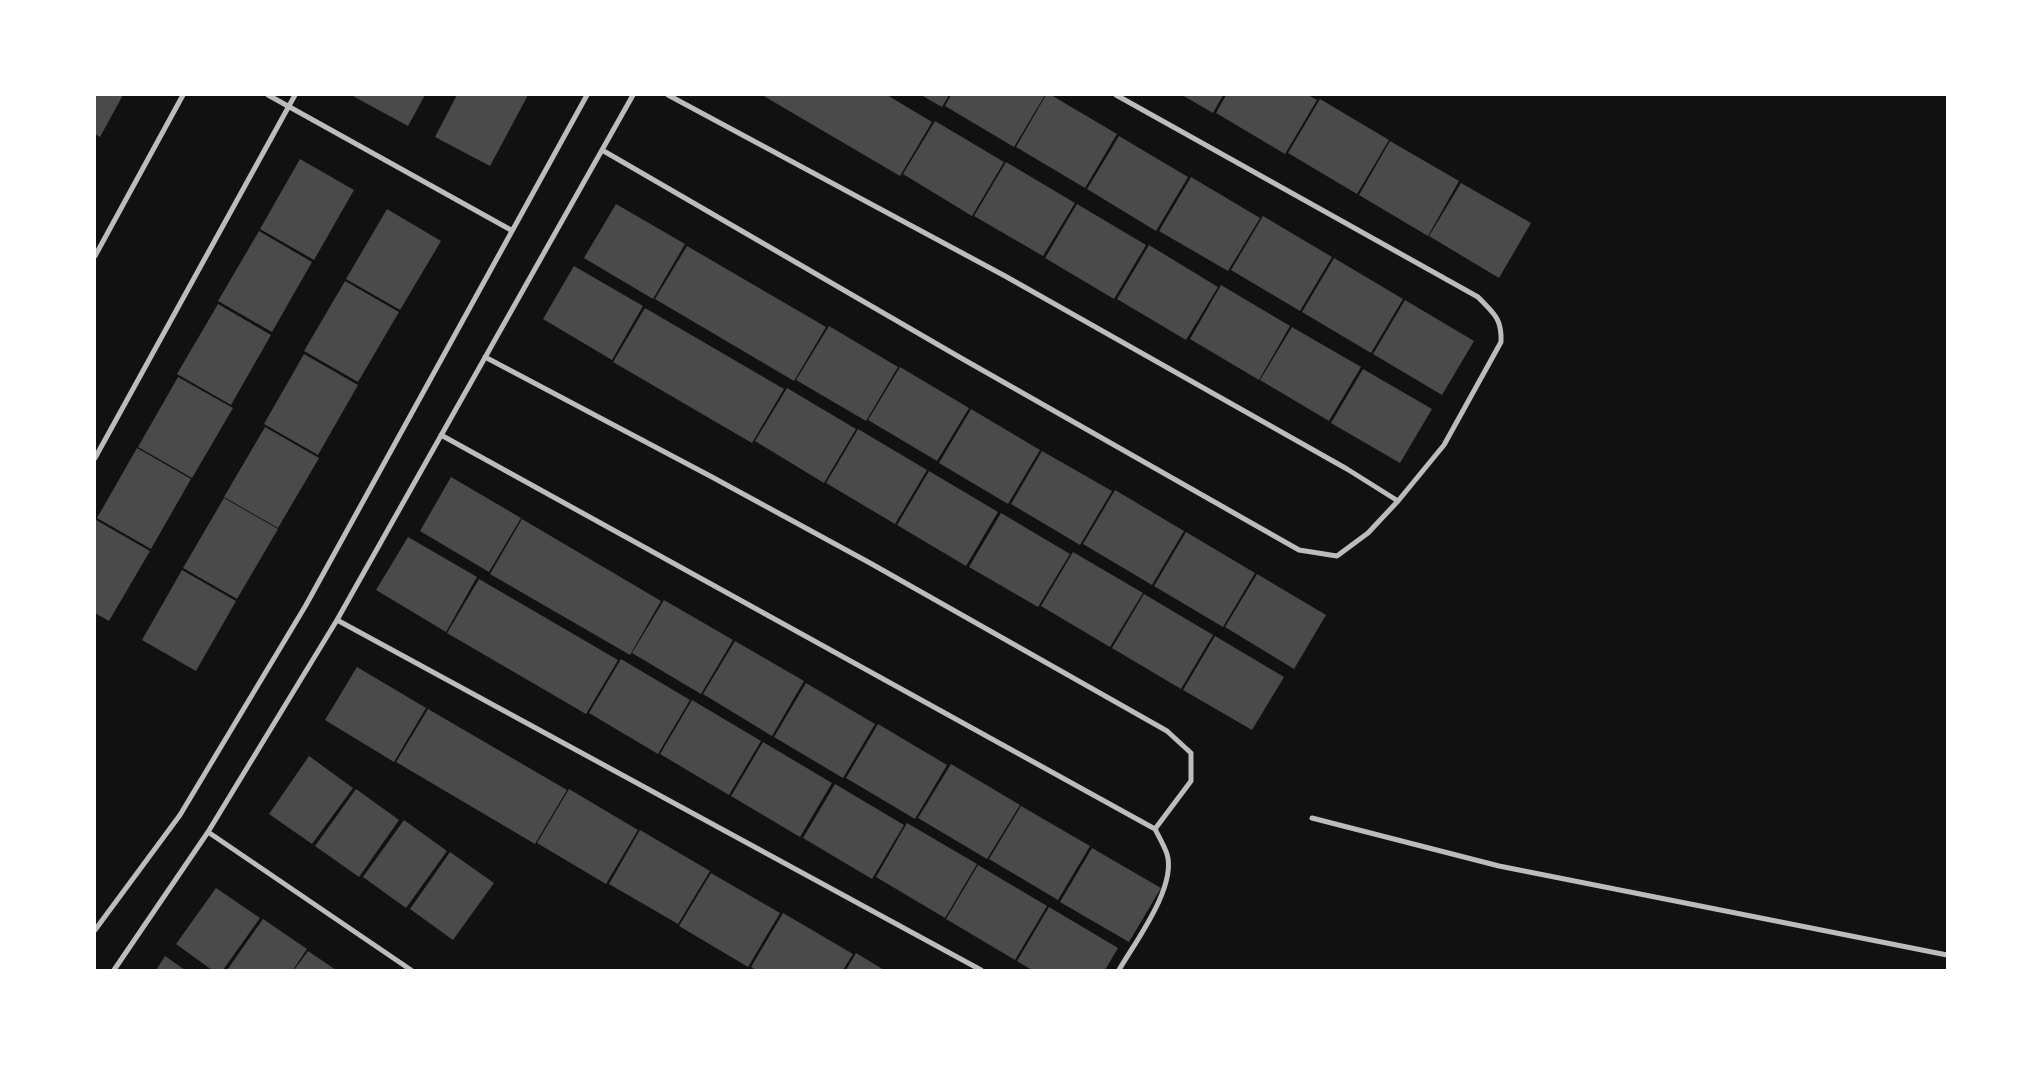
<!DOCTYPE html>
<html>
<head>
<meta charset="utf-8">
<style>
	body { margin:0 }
	#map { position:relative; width:2042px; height:1065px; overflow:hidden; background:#111; font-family:"Fira Sans",sans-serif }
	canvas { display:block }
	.frame { position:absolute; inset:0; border:96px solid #fff; pointer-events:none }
</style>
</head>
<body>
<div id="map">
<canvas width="2042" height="1065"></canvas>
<div class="frame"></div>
</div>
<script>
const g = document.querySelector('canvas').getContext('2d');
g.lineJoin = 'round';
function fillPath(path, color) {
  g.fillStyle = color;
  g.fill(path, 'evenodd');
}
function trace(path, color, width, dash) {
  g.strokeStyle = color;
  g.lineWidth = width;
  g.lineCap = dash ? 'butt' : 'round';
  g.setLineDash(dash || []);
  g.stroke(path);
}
fillPath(new Path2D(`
	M95,95H123L100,137L95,134Z
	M351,95H425L408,126Z
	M457,95H528L490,166L435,137Z
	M762,95H887L932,122L900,176Z
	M921,95H949L942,107Z
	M951,95H1045L1014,147L945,106Z
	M1046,95H1051L1117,134L1085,188L1016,147Z
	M1182,95H1223L1213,113Z
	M1226,95H1308L1317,100L1285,154L1216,113Z
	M1320,99L1389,140L1357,194L1288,153Z
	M935,121L1004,162L972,216L903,174Z
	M1119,136L1188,177L1156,231L1087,189Z
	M1390,141L1459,181L1428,236L1359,195Z
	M300,159L354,190L314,260L260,229Z
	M1006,162L1075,203L1043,256L974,216Z
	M1191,177L1260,218L1228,271L1159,231Z
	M1461,183L1531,223L1499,278L1429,236Z
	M616,204L685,244L653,299L584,258Z
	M1077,204L1146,245L1114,299L1045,258Z
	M387,209L441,241L400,310L346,279Z
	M1263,216L1332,257L1300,311L1231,270Z
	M259,231L312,262L272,332L218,301Z
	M1149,245L1218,287L1186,340L1117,299Z
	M687,246L826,327L794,381L655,299Z
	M1334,258L1403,299L1371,353L1302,312Z
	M574,266L643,306L612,360L543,319Z
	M345,281L399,312L358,382L304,351Z
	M1221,285L1290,326L1259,380L1190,339Z
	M1405,300L1474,341L1442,395L1373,354Z
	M218,304L271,335L231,405L177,374Z
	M645,308L784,389L752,443L613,362Z
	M829,326L898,367L866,421L796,380Z
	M1292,327L1361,367L1329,421L1260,380Z
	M304,354L358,385L318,455L264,424Z
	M900,367L969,408L937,461L868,420Z
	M1363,369L1432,409L1400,463L1331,423Z
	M178,377L233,408L192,478L138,447Z
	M787,388L856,429L824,483L755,441Z
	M971,409L1040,450L1008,504L939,463Z
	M265,427L319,458L278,528L224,497Z
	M858,429L927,470L895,524L826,483Z
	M137,448L191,479L151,549L97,518Z
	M1042,451L1112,491L1080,545L1011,504Z
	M929,471L998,512L966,566L897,525Z
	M451,477L521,518L489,572L420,531Z
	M1115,490L1184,531L1152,585L1083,544Z
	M224,498L278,529L237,599L183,568Z
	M1001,513L1070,554L1038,607L969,567Z
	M522,519L661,601L630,655L490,574Z
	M96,520L150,551L109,621L95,613Z
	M1186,532L1255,573L1223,627L1154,586Z
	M408,537L477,577L446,632L376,590Z
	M1073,552L1143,593L1110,647L1041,606Z
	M182,570L236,601L196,671L142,640Z
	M1257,574L1326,615L1294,669L1225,627Z
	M479,579L618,660L586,714L447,633Z
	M1144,594L1213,635L1181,689L1112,648Z
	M664,600L733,640L701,694L632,653Z
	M1215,636L1284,677L1252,730L1183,690Z
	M735,641L804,681L772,736L703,694Z
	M621,659L690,700L658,754L589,713Z
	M357,667L426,708L394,762L325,720Z
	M806,683L875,724L843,778L774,737Z
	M692,700L761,741L729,795L660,754Z
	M428,709L567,790L535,844L396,762Z
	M878,724L947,765L915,819L846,778Z
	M763,742L832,783L800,837L731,796Z
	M309,756L353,788L312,844L269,814Z
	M951,764L1020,805L987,859L918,818Z
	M835,784L904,825L872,879L803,838Z
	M356,789L399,820L359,877L315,846Z
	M569,789L638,830L606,884L537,843Z
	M1021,806L1090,846L1058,900L989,859Z
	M404,820L447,851L406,908L363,877Z
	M907,823L977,864L945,918L876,877Z
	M640,830L710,871L678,924L609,884Z
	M1092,848L1161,888L1129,942L1060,902Z
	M450,852L494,883L453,940L410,909Z
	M978,865L1047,906L1015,960L946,919Z
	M711,873L780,913L748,967L679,926Z
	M216,888L260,918L223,970H212L176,944Z
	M1049,907L1118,948L1105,970H1032L1017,961Z
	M783,913L853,954L843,970H756L751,967Z
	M263,919L307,949L293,970H227Z
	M308,951L336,970H294Z
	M856,953L884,970H846Z
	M165,956L185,970H156Z`), '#4a4a4a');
trace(new Path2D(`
	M268,95L511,230
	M1116,95L1478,297C1494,314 1502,318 1501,342L1444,445L1398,501
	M602,150L961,358L1299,550L1337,556L1368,533L1398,501L1347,469L1005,276L668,95
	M95,256L183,95
	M441,435L1155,829L1191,781V753L1167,731L870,563L712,477L485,357
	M95,458L295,95
	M337,620L981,970
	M1312,818L1499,866L1947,955
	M208,832L411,970
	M95,930L180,815L306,605L587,95
	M114,970L208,832L337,620L633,95
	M1119,970C1135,942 1177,887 1167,854C1164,845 1159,837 1155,829`), '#bcbcbc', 5);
</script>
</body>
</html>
